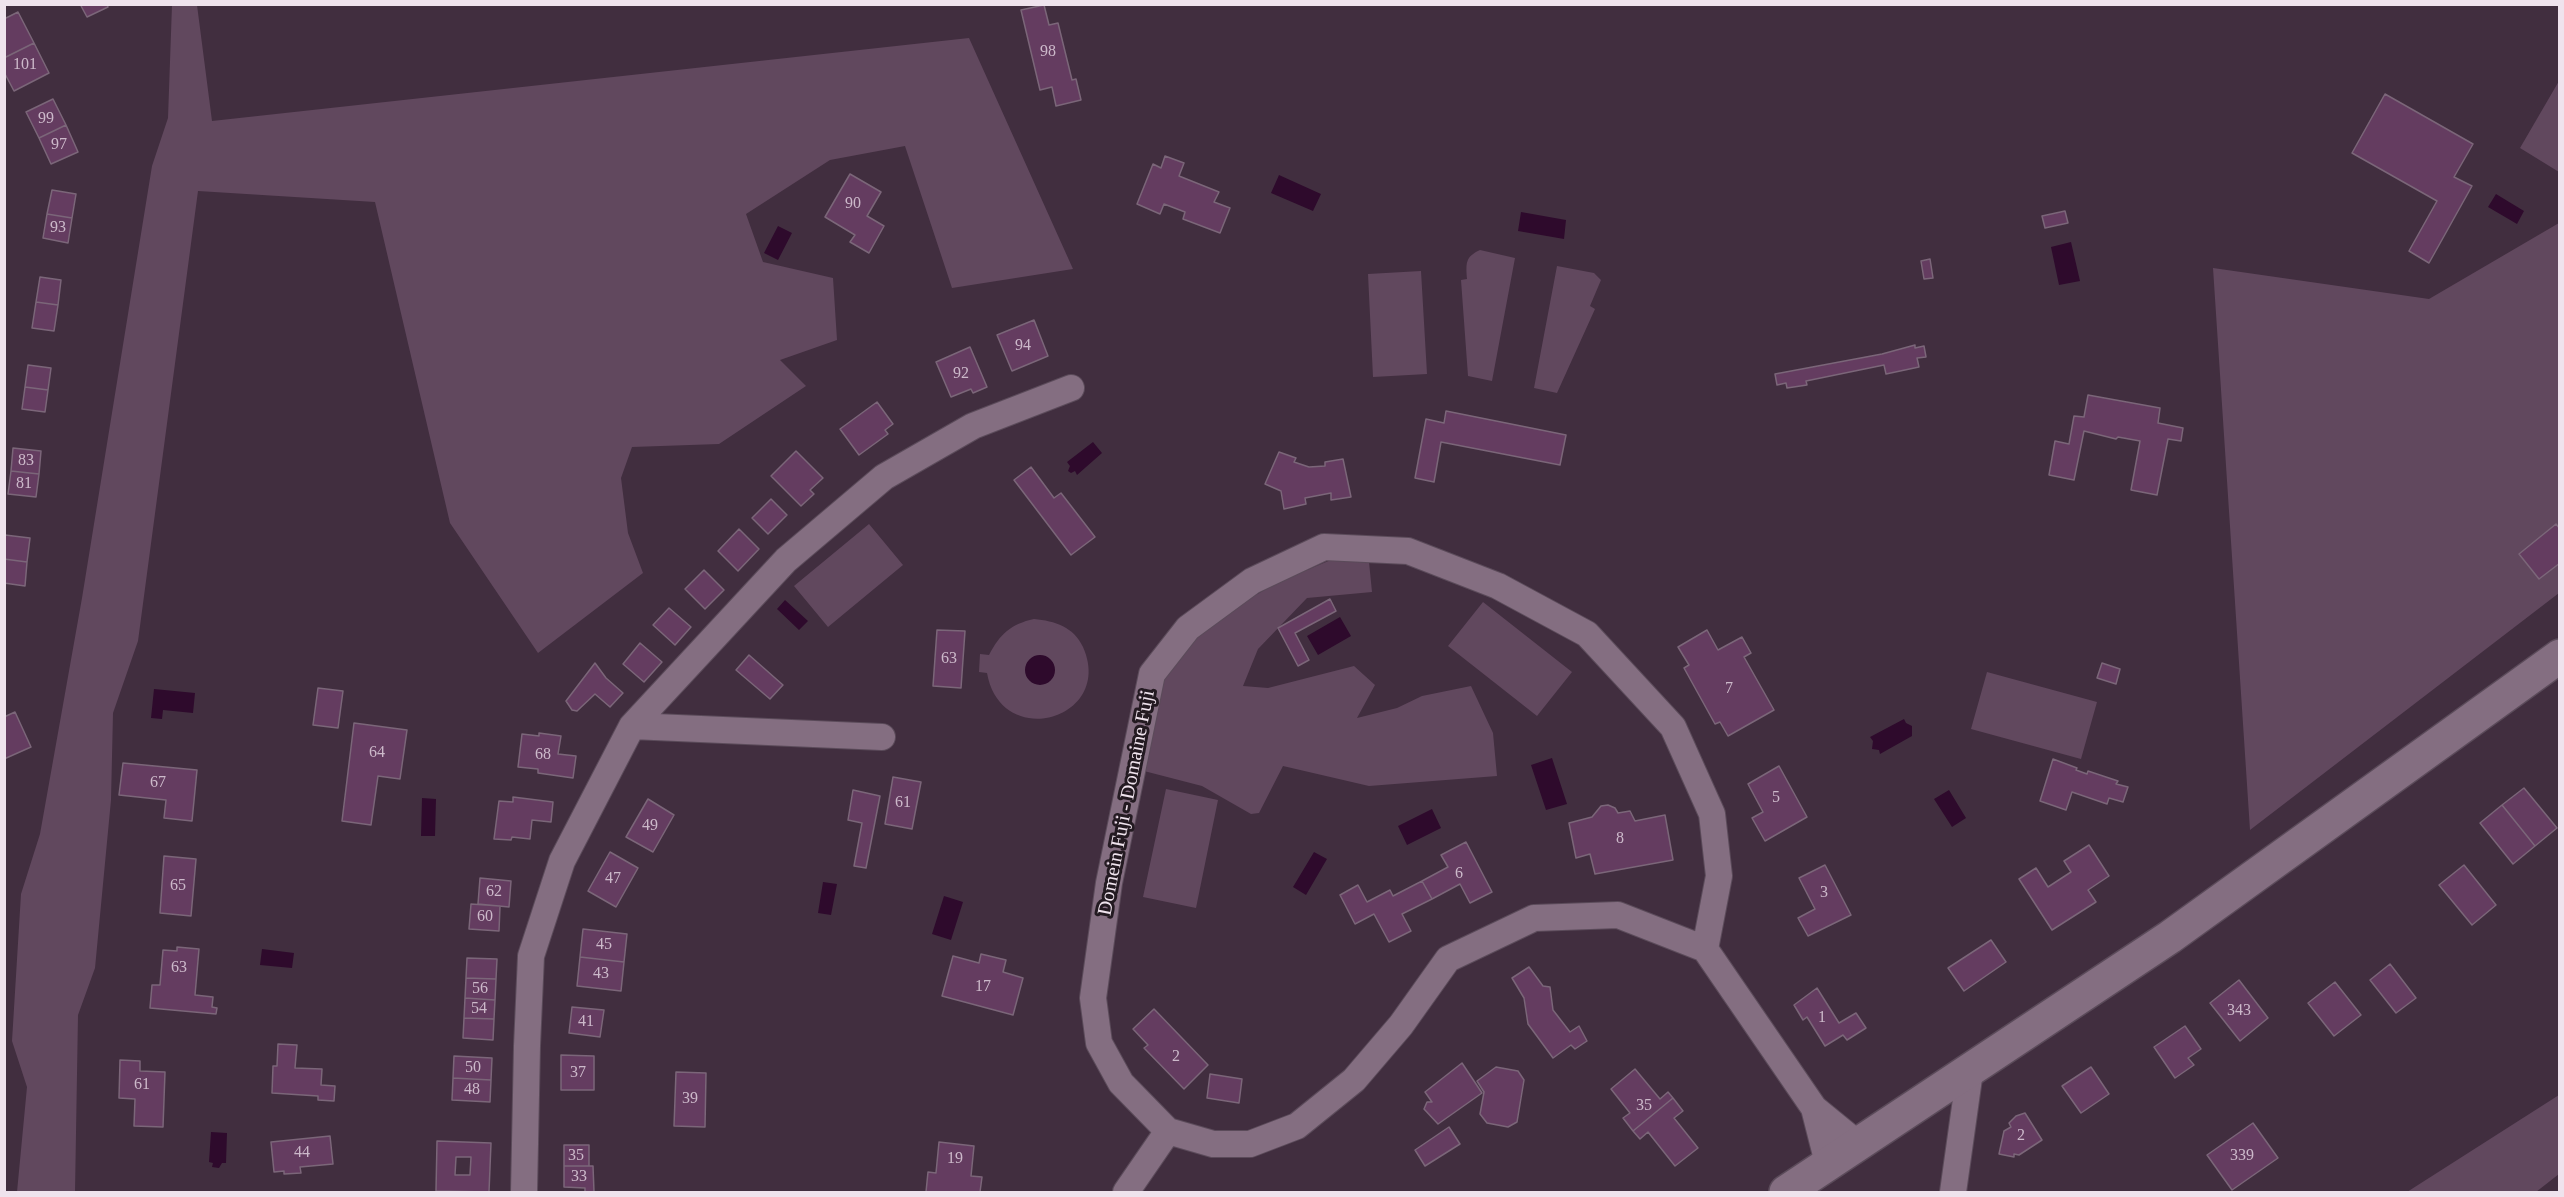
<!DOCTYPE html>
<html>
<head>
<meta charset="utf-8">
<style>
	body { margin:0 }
	#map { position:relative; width:2564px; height:1197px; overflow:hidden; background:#412e3f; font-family:Georgia,serif }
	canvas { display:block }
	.frame { position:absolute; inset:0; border:6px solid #efe3ed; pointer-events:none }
</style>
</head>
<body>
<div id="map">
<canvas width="2564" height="1197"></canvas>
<div class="frame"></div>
</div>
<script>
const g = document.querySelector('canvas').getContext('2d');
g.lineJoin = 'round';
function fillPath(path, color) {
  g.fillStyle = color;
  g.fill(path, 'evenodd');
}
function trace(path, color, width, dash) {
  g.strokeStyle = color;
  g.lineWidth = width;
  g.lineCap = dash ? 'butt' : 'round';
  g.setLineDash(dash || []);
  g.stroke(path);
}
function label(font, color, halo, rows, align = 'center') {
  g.font = font + ' Georgia,serif';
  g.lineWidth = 6;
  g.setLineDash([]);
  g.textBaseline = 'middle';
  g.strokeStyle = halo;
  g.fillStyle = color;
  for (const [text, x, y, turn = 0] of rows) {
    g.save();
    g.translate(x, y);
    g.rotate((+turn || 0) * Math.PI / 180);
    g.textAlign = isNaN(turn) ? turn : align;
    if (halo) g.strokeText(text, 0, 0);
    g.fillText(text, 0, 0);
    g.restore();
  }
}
fillPath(new Path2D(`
	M172,5H197L212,121L969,38L1073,269L952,288L905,146L830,160L746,214L763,262L833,278L837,340L780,360L806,386L719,444L632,447L621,478L628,533L643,573L538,653L450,523L375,202L198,191L138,641L113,713L111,800L95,968L78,1015L75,1192H17L27,1087L12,1041L21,894L40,834L82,598L152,166L168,118Z
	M2559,81V172L2520,148Z
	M2559,223V593L2250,830L2213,268L2429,299Z
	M1480,250L1515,258L1492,381L1468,376L1461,280L1467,279C1466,263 1465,257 1480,250Z
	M1557,266L1594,273L1601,280L1590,306L1595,309L1557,393L1534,388Z
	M1421,271L1427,374L1373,377L1368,274Z
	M869,524L903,565L828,627L794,586Z
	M1338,557L1369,562L1372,592L1307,598L1258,649L1243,686L1268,688L1354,666L1375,685L1357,718L1397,708L1422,696L1471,686L1493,733L1497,776L1369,786L1283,766L1259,813L1251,814L1202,786L1144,771L1159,675L1199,626L1283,580Z
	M1483,602L1572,672L1537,716L1448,646Z
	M1034,619C1055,621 1074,627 1083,647C1115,719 1001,752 987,673L979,672L980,654L989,655C1000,634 1011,624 1034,619Z
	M1987,672L2097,702L2081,759L1971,729Z
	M1166,789L1218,800L1196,908L1143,897Z
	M2559,1095V1174L2536,1192H2407Z`), '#61485e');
fillPath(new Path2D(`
	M1279,175L1321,194L1313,211L1271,193Z
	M2496,194L2524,211L2517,224L2488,207Z
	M1521,212L1566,220L1564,239L1518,231Z
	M778,226L792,233L778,260L764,253Z
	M2071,242L2080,281L2059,285L2051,247Z
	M1093,442L1102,453L1077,475L1075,471L1071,473L1068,471L1070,466L1067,462Z
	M785,600L808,621L799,630L777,609Z
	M1340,617L1351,636L1318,655L1307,636Z
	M1025 670a15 15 0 1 1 30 0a15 15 0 1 1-30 0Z
	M154,689L195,693L193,713L163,710L162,719L151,718Z
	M1904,719L1906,723L1912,726V736L1880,754L1879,750L1872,749L1873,741L1870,737Z
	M1552,758L1567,804L1546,810L1531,765Z
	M1949,790L1966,818L1952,827L1934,799Z
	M422,798L436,799L435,836H421Z
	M1432,809L1441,828L1407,845L1398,826Z
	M1314,852L1327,859L1306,895L1293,887Z
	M823,882L837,884L831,915L818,913Z
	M944,896L963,902L951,940L932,934Z
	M262,949L294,953L292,968L260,965Z
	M211,1132L227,1133L226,1163H222L219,1168L212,1167L213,1163L209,1162Z`), '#2e0a2c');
const building = new Path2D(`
	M80,4H107L108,7L87,17Z
	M1044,5L1049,25L1058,23L1072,80L1076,79L1081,100L1056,106L1052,87L1040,90L1021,10Z
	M18,12L34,43L4,58V19Z
	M34,43L49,73L14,91L4,72V58Z
	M2385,94L2473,144L2454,177L2472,186L2429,263L2409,251L2437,201L2352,153Z
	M53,99L66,125L39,138L26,112Z
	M66,125L78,152L51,164L39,138Z
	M1165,156L1184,163L1179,176L1219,192L1214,202L1230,208L1220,233L1183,219L1185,212L1164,204L1160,214L1137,204L1153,164L1161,168Z
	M850,174L881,192L867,216L884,226L869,253L850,242L855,235L825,217Z
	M52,190L76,194L72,218L47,214Z
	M2065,211L2068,223L2045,228L2042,216Z
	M47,214L72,218L68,243L43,238Z
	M1930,259L1933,278L1924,279L1921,261Z
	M40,277L61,280L58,305L36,302Z
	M36,302L58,305L54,331L32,328Z
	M1034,320L1048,356L1012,371L997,335Z
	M1915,345V348L1924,346L1926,357L1917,358L1919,367L1886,374L1884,365L1806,381L1807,385L1787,388L1786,383L1777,385L1775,374L1882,354Z
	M970,347L987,387L973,393L971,389L951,397L936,362Z
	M28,365L51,368L48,390L25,387Z
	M25,387L48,390L45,412L22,409Z
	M2088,395L2160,408L2158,423L2183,428L2181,441L2168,439L2157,495L2131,490L2140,441L2118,437L2116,439L2084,431L2074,480L2049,475L2055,441L2069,444L2074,416L2084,417Z
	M877,402L893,424L885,430L888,434L859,455L840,429Z
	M1446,411L1566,435L1560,465L1441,442L1434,482L1415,478L1426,419L1444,423Z
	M13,448L41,451L39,474L11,471Z
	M796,451L823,478L810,490L814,494L801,506L771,476Z
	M1279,452L1296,458L1294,462L1309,467L1325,466V462L1343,459L1351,497L1331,500V493L1305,498L1306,504L1284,509L1281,491L1265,484Z
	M1031,467L1054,498L1061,493L1095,537L1071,555L1014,480Z
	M11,471L39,474L36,497L8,494Z
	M771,499L787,515L768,534L752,518Z
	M2556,524L2560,529V563L2539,579L2519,554Z
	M739,529L759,549L738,571L718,551Z
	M5,535L30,538L27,562L4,559Z
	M4,559L27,562L25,586L4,583Z
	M704,570L724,590L705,609L685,589Z
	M1330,599L1336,611L1295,633L1309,660L1298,666L1278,628Z
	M669,608L691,627L675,645L653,625Z
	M937,630L965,631L961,688L933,686Z
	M1707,630L1718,650L1742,637L1751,653L1744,657L1774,710L1728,736L1720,722L1715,724L1684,668L1689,665L1678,647Z
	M640,643L662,662L644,682L623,664Z
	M749,655L783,685L770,699L736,670Z
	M595,663L606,678L623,693L610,707L595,694L577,711L572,710L566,701Z
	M2102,663L2120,669L2116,684L2097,678Z
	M318,688L343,691L338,728L313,725Z
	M15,712L31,747L4,759V717Z
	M354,723L407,730L400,779L378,776L371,825L342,821Z
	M539,733L561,736L558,754L576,756L573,778L538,773V769L518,767L522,734L539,736Z
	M2053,759L2077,768L2076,770L2087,774L2088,771L2118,781L2116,784L2128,787L2123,802L2109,798L2107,804L2072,792L2066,810L2040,801Z
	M123,763L197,770L192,821L164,818L166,800L119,795Z
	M1779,766L1807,817L1765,841L1752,818L1763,812L1748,784Z
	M893,777L921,782L912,829L885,824Z
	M2524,788L2557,828L2535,846L2502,805Z
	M853,790L880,796L866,868L854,866L862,823L848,820Z
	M513,797L553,802L551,822L532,820L530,839L512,837L511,840L494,839L499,801L513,802Z
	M648,799L674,815L653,852L626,837Z
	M1608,805L1615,808L1618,813L1630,811L1635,821L1665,815L1673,860L1595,874L1590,854L1576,858L1569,823L1592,817L1601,806Z
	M2502,805L2535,846L2513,864L2480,823Z
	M1466,842L1492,892L1470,903L1460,884L1432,899L1422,881L1448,867L1441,855Z
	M2089,845L2109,876L2088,890L2096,902L2052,930L2019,879L2036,868L2048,887L2071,872L2064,861Z
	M610,852L638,868L616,907L588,891Z
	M164,856L196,859L191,916L160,913Z
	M1825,865L1851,915L1808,936L1798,918L1815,909L1799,878Z
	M2464,865L2496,905L2472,925L2439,885Z
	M480,878L511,881L509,907L478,904Z
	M1422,881L1432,899L1402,914L1411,931L1389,942L1374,914L1355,924L1340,895L1358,885L1367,902L1390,890L1393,896Z
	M471,904L500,906L499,931L469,929Z
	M583,929L627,934L624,962L580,957Z
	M1991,940L2006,962L1964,991L1948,968Z
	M177,947L199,949L195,995L213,997L212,1007L217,1008L216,1014L150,1008L152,985H160L163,950L177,951Z
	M981,954L1006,960L1003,972L1023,978L1013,1015L942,996L953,956L979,963Z
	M580,957L624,962L621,991L577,986Z
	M467,958L497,959L496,979L466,978Z
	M2390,964L2416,998L2396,1013L2370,980Z
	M1529,967L1543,986L1550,987L1553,1010L1570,1032L1579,1026L1587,1041L1575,1049L1571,1045L1553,1058L1528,1024L1524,998L1512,978Z
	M466,978L496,979L495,1000L465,998Z
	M2239,980L2268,1018L2240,1041L2210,1003Z
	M2335,982L2361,1015L2334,1036L2308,1003Z
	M1817,988L1839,1023L1856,1013L1866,1028L1847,1040L1843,1035L1825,1046L1807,1017L1803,1020L1794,1005Z
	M465,998L495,1000L494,1019L464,1018Z
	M572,1007L604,1010L600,1037L569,1033Z
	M1154,1009L1208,1065L1184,1089L1144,1048L1148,1045L1133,1029Z
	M464,1018L494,1019L493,1040L463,1038Z
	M2185,1026L2201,1049L2188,1058L2194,1065L2175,1078L2154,1047Z
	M278,1044L297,1045L295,1068L322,1069L321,1085L335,1086L334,1101L318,1100V1096L272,1093L273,1066H277Z
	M561,1055L594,1056V1090H561Z
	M454,1056L492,1058L491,1080L453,1078Z
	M120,1060L140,1061V1071L165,1072L163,1127L134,1126L135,1099L119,1098Z
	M1462,1063L1482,1093L1438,1124L1424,1109L1427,1102H1432L1425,1092Z
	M1496,1067L1518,1071L1524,1080L1517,1122L1508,1127L1487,1123L1480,1114L1484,1092L1477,1081Z
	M2091,1067L2109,1094L2081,1113L2062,1086Z
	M1635,1069L1660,1099L1668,1092L1673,1098L1633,1131L1623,1118L1630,1113L1611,1089Z
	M676,1072L706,1073L705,1127L674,1126Z
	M1210,1074L1242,1079L1239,1103L1207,1098Z
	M453,1078L491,1080L490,1102L452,1100Z
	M1673,1098L1683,1111L1674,1118L1698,1148L1675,1166L1648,1132L1640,1139L1633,1131Z
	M2025,1113L2042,1140L2019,1155L2014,1154V1157L1999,1154L2004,1131L2011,1127L2009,1123L2016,1116Z
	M2253,1123L2278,1158L2232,1190L2207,1155Z
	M1449,1127L1460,1144L1425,1166L1415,1150Z
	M330,1136L333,1164L300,1167L301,1173L284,1174V1171L274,1172L271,1142Z
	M437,1141L491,1143L489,1192L436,1191ZM456,1157H471L470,1175H455Z
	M939,1142L974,1146L971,1176L982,1177L980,1192H926L928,1172L936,1173Z
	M564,1145H589V1166H564Z
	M564,1166H593L594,1192H585V1188L564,1187Z`);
fillPath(building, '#643c60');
trace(building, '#7b6679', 1.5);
const minor = new Path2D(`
	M632,726L882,737
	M1705,949L1618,915L1534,918L1448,959L1401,1025L1354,1080L1297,1126L1250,1144H1213L1168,1131L1121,1083L1099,1043L1093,998L1109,883L1152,674L1188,628L1252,581L1324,547L1408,551L1498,586L1587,634L1673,727L1712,814L1719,876L1705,949L1814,1108L1858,1144
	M1814,1108L1828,1163
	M524,1192L527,1046L531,956L562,861L632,726L786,560L884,477L973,426L1071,388
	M1126,1192L1168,1131
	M1953,1192L1970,1071`);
const secondary = new Path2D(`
	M1786,1192L2170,937L2560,656`);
trace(minor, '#5b4b5a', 28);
trace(secondary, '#5b4b5a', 36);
trace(minor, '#846e81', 26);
trace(secondary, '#846e81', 33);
label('16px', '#ccb9ca', null, [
	["98",1048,52],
	["101",25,65],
	["99",46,119],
	["97",59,145],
	["90",853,204],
	["93",58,228],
	["94",1023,346],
	["92",961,374],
	["83",26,461],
	["81",24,484],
	["63",949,659],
	["7",1729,689],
	["64",377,753],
	["68",543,755],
	["67",158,783],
	["5",1776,798],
	["61",903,803],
	["49",650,826],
	["8",1620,839],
	["6",1459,874],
	["47",613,879],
	["65",178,886],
	["62",494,892],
	["3",1824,893],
	["60",485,917],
	["45",604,945],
	["63",179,968],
	["43",601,974],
	["17",983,987],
	["56",480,989],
	["54",479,1009],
	["343",2239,1011],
	["1",1822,1018],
	["41",586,1022],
	["2",1176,1057],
	["50",473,1068],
	["37",578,1073],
	["61",142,1085],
	["48",472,1090],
	["39",690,1099],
	["35",1644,1106],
	["2",2021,1136],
	["44",302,1153],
	["35",576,1156],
	["339",2242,1156],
	["19",955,1159],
	["33",579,1177]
]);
label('20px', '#efe3ed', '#231a21', [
	["Domein Fuji - Domaine Fuji",1127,803,-79]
]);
</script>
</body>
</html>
